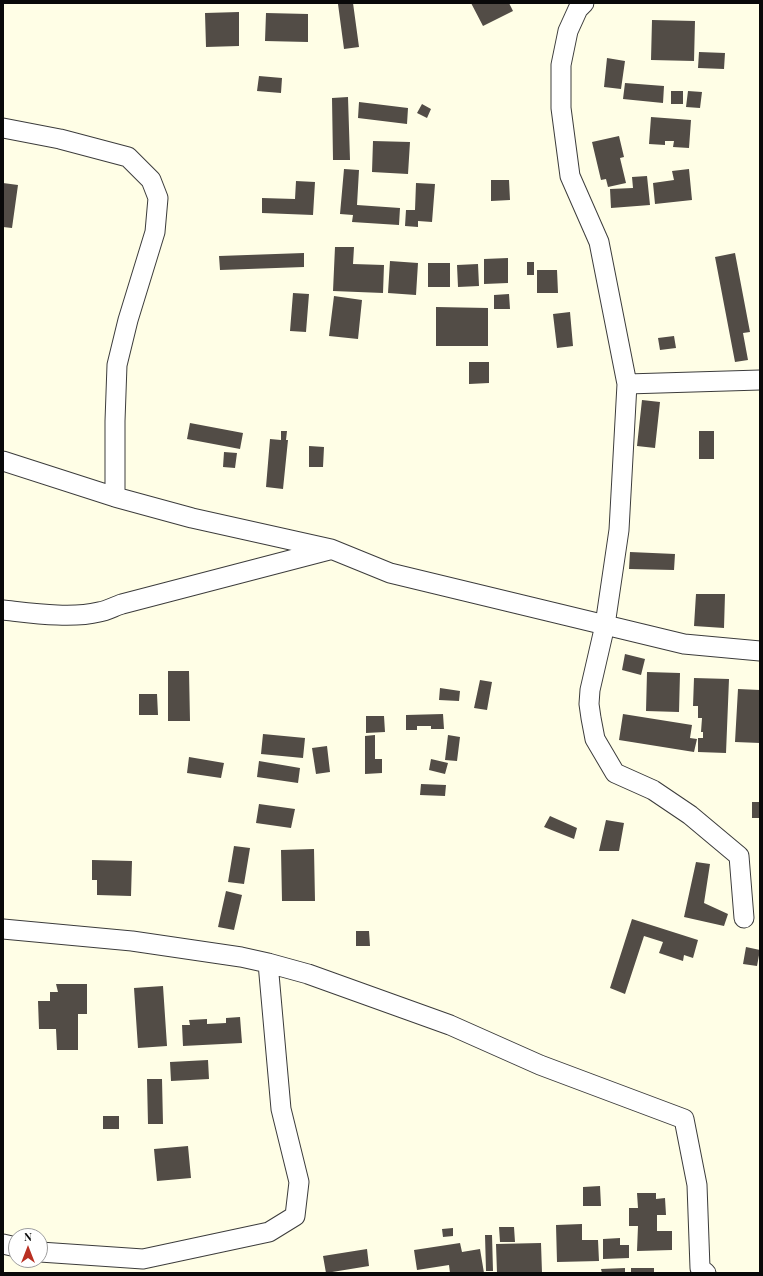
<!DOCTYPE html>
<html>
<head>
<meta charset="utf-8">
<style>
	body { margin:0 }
	#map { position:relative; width:763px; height:1276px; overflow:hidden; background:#fffee6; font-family:"Playfair Display",serif }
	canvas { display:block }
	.frame { position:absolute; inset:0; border:4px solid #090909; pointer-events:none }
	.north { position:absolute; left:8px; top:1228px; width:40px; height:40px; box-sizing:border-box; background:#fff; border:1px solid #9d9d9d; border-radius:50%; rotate:0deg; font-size:11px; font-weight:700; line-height:16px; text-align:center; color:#090909 }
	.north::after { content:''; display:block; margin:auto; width:14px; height:18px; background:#b93022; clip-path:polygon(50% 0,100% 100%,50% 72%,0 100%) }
</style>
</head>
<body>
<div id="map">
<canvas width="763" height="1276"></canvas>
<div class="frame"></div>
<div class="north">N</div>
</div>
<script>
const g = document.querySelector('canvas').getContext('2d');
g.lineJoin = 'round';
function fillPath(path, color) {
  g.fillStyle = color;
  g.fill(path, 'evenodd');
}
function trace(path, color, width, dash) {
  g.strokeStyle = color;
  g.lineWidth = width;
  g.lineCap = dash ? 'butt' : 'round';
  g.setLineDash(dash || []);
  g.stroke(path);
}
fillPath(new Path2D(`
	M344,3H353L359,47L344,49L338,4Z
	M471,3H509L513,11L483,26Z
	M239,12V46L206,47L205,13Z
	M266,13L308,14V42L265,41Z
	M652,20L695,21L694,61L651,60Z
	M699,52L725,53L724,69L698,68Z
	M607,58L625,61L621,89L604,87Z
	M259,76L282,78L281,93L257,91Z
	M625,83L664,86L663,103L623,99Z
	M671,91H683V104H671Z
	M688,91L702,92L700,108L686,107Z
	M348,97L350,160H333L332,98Z
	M359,102L408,108L407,124L358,118Z
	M422,104L431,109L427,118L417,113Z
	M651,117L691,120L689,148L673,147L674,141H665V145L649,144Z
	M619,136L624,157L620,158L626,183L608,187L606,179L601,180L592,142Z
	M373,141L410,142L408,174L372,172Z
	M344,169L359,170L357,205L400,208L399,225L352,222L353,215L340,214Z
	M689,169L692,200L655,204L653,183L674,180L672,171Z
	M647,176L650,205L611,208L610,189L633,188L632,177Z
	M491,180H509L510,200L491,201Z
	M296,181L315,182L313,215L262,213V198L295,199Z
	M3,183L18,185L12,228L3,227Z
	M416,183L435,184L432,222L418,221V227L405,226L406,210H415Z
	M335,247H354L353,264L384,265L383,293L333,291Z
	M304,253V267L220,270L219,256Z
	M735,253L750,332L743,333L748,360L735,362L715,257Z
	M508,258V283L484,284V259Z
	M390,261L418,263L416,295L388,293Z
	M527,262H534V275H527Z
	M428,263H450V287H428Z
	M478,264L479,286L458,287L457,265Z
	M537,270H557L558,293H537Z
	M293,293L309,294L306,332L290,331Z
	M509,294L510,309H494V295Z
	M334,296L362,300L358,339L329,336Z
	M436,307L488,308V346H436Z
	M570,312L573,346L557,348L553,314Z
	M674,336L676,348L660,350L658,338Z
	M469,362H489V383L469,384Z
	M642,400L660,402L655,448L637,446Z
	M190,423L243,433L240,449L187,439Z
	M281,431H287L286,440H288L283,489L266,487L270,439L281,440Z
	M699,431H714V459H699Z
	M309,446L324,447L323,467H309Z
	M224,452L237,453L235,468L223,467Z
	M630,552L675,554L674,570L629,569Z
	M696,594H725L724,628L694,626Z
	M625,654L645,659L641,675L622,670Z
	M168,671H189L190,721H168Z
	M647,672L680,673L679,712L646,711Z
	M694,678L729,679L726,753L698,752V738H703V732H701L702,718H698V706H693Z
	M480,680L492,682L487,710L474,708Z
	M440,688L460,691L459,701L439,700Z
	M738,689L760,690V743L735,742Z
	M139,694H157L158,715H139Z
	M443,714L444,729H431V726H417V730H406V715Z
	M623,714L692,725L690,738L697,739L694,752L619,740Z
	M366,716H384L385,732L366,733Z
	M263,734L305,738L303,758L261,754Z
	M375,735V759H382V773L365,774V736Z
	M448,735L460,737L457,761L445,760Z
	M327,746L330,772L316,774L312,748Z
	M189,757L224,763L221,778L187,773Z
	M431,759L448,763L445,774L429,770Z
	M259,761L300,768L298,783L257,777Z
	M421,784L446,785L445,796L420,795Z
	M752,802H760V818H752Z
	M259,804L295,809L291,828L256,823Z
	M550,816L577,828L574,839L544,827Z
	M606,820L624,823L619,851H599Z
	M234,846L250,848L244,884L228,882Z
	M314,849L315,901H282L281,850Z
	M92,860L132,861L131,896L97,895V880H92Z
	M696,862L710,864L704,903L728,914L724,926L684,917Z
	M226,891L242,895L234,930L218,927Z
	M632,919L698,940L693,958L684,955L683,961L659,953L663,942L644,936L625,994L610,988Z
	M356,931H369L370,946H356Z
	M746,947L760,950L757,966L743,964Z
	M56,984H87V1014H78V1050H57L56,1029H39L38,1001H50V992H58Z
	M163,986L167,1046L138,1048L134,988Z
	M240,1017L242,1043L183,1046L182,1025H190L189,1020L207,1019V1024L226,1023V1018Z
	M208,1060L209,1079L171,1081L170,1062Z
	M147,1079H162L163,1124H148Z
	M103,1116H119V1129H103Z
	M188,1146L191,1178L157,1181L154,1149Z
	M600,1186L601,1206H583V1187Z
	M637,1193H656V1199L665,1198L666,1215H657V1231H672V1250L637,1251L638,1226H629V1208H638Z
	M582,1224V1240H598L599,1261L557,1262L556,1225Z
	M499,1227H514L515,1242H500Z
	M453,1228V1236L443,1237L442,1229Z
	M485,1235H492L493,1271H486Z
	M620,1238V1245H629V1258L603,1259V1239Z
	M460,1243L462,1252L480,1249L484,1273H450L449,1265L417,1270L414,1250Z
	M541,1243L542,1273H497L496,1244Z
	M367,1249L369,1266L326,1273L323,1256Z
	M625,1268V1273H602L601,1269Z
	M631,1268H654V1273H631Z`), '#524c46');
const street = new Path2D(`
	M584,3L578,9L568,31L561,65V108L570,176L599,242L627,384L619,530L605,625L590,690L589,704L591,718L595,739L615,773L653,790L690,815L739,856L744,918
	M3,128L60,139L128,157L151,180L158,198L155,232L128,320L117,365L115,421V497
	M627,384L760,380
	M3,461L115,497L192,518L331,549L390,573L684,644L760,651
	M3,610C31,613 71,619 99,612C107,611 115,606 122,604L329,550
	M3,929L132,941L241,957L268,963L308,974L450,1025L540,1065L684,1119L697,1185L700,1268L706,1273
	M3,1244L16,1247
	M40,1252L143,1259L269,1232L295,1216L299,1182L281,1109L268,963`);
trace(street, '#3c3c3c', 21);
trace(street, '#fff', 19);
</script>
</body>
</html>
